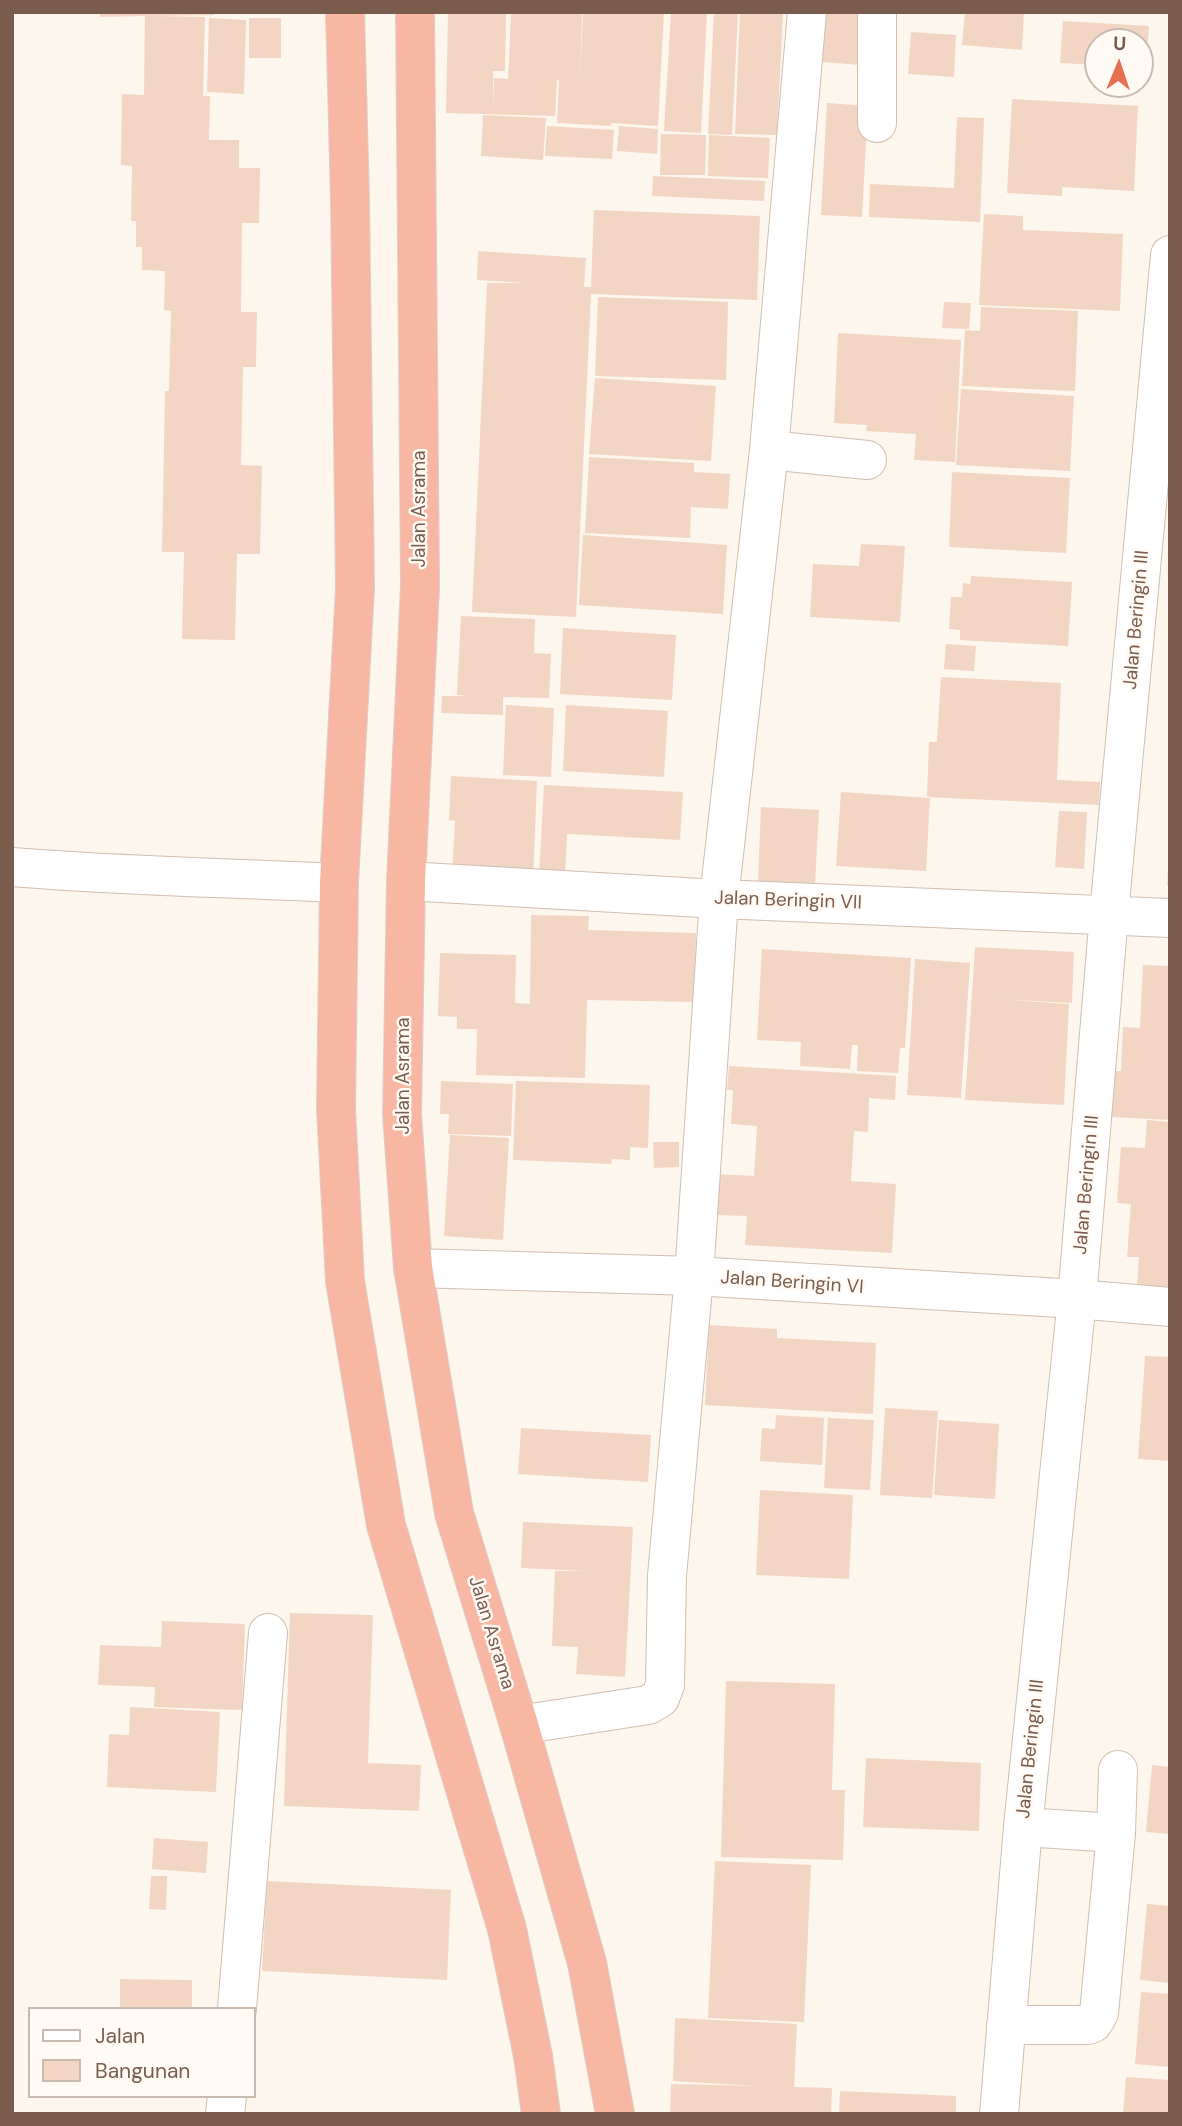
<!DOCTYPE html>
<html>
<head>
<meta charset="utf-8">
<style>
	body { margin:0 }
	#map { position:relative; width:1182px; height:2126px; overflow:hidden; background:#fdf6ec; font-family:"DM Sans",sans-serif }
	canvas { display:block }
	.frame { position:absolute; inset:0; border:14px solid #7a5c4d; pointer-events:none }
	.legend { position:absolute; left:28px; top:2007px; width:228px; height:91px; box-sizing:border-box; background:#fffaf3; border:2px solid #cabbb1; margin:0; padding:9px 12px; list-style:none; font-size:21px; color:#7a5c4d }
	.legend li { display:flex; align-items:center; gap:14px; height:35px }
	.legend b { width:35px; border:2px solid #cabbb1 }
	.north { position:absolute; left:1084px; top:28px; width:70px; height:70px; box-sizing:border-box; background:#fffaf3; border:2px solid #cabbb1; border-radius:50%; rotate:2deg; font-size:19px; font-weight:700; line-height:28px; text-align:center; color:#7a5c4d }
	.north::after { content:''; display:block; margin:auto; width:24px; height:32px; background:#e76f51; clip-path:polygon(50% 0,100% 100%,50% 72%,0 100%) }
</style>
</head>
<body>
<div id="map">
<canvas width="1182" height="2126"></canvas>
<div class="frame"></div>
<ul class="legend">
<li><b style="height:9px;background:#fff"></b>Jalan</li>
<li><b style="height:19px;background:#f3d5c3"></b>Bangunan</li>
</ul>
<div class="north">U</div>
</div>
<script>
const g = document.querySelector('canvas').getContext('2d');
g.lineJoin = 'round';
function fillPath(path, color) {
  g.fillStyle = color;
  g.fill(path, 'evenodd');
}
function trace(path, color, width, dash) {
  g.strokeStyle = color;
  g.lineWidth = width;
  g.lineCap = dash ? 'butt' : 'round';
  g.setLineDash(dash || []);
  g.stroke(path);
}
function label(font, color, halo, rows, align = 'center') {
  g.font = font + ' "DM Sans",sans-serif';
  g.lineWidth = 5;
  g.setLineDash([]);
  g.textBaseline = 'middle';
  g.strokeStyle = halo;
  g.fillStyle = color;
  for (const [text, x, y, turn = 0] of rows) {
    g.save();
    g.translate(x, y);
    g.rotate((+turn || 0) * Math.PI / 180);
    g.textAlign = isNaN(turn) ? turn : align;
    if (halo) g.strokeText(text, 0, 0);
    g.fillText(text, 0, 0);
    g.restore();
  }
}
fillPath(new Path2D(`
	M100,12H214V15L156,16L205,17L203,96H210L209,140H239V168H260L259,223H242L241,312H257L256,367H243L241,465L262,466L260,554H237L235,640L182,639L184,552H162L165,391H169L171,311L164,310L165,271L142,270V247H136V221H131L132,166L121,165L122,94L144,95L145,16L100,17Z
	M448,12H506L505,71H493V108L494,78L508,79L511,12H582L580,82L583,12H664L658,126L611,123V126L557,123L559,80H557L555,116L446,113Z
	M671,12H707L701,133L664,131Z
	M714,12H738L732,135L708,134Z
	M740,12H783L777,135L735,134Z
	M825,12H864L861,65L822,62Z
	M965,12H1024L1022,50L962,45Z
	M209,18L246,20L244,94L207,92Z
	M249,18H281V58H249Z
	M1063,21L1149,26L1146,68H1140V42H1098V65L1060,63Z
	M911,32L956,35L954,77L908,74Z
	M1012,99L1138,106L1134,191L1062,187V196L1007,193Z
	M827,103L868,106L862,217L821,215Z
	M483,115L546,118L543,160L481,156Z
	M957,117L984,118L980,222L869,217L870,184L954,188Z
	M547,126L614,130L612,159L545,156Z
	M619,126L658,129L657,154L617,151Z
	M661,134L706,135L705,175H660Z
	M709,135L770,138L768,178L708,176Z
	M653,176L765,181L764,201L652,196Z
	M594,210L760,216L757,300L591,294L576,617L472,612L487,283H525L477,280L478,251L586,258L584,287H591Z
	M984,214L1023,216V230L1123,234L1120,311L979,305Z
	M598,297L728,302L726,380L595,376Z
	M944,302L971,303L969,329L942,328Z
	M981,307L1078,311L1075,391L962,386L965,330L980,331Z
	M838,333L961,340L955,462L914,460L916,434L866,431L867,425L834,423Z
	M595,378L716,386L711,461L589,454Z
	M961,389L1074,396L1070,471L956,465Z
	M589,457L694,463V472L730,474L728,509L691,507L690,538L585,533Z
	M952,472L1070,478L1066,553L949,547Z
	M583,535L727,545L723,614L579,605Z
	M861,544L905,546L900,622L810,617L813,564L859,566Z
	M971,576L1072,582L1068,646L960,640V630L949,629L951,597H962L963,583L970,584Z
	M461,616L535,619L534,653L551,654L549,698L503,697V715L441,713L442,696H468L457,695Z
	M563,628L676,635L672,700L560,694Z
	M946,644L976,646L974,671L944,669Z
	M941,677L1061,683L1057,780L1100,782L1099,805L927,797L929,742H937Z
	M506,705L554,708L551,777L503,775Z
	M566,705L668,711L664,777L563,771Z
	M451,776L537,781L533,878L452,874L455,821L449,820Z
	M544,785L683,792L680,840L567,834L565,876L539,875Z
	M841,792L930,798L926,871L836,866Z
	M761,807L819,810L815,884L758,881Z
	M1059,811L1087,812L1084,869L1055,867Z
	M1168,868H1170V886H1167Z
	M531,915L589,916L588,930L696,933L695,1002L587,1000L585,1078L476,1075L477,1029H457V1017L438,1016L440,953L516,955L515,1003L530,1004Z
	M975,947L1074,952L1072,1003L996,999L1069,1004L1064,1105L965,1100Z
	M762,949L911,958L905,1048H900L898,1073L857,1071L858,1045H852L850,1069L800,1066L801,1042L757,1040Z
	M915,959L970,963L961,1098L907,1095Z
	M1143,965L1170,966V1120L1112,1117L1115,1071H1121L1123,1027L1140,1028Z
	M729,1066L896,1076L895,1100L869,1098L868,1132L854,1131L851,1181L896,1184L892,1253L745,1245L747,1216L716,1215L718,1174L754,1176L757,1126L731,1124L733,1090H727Z
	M441,1081L513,1084L511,1136L448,1134L449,1114H440Z
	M516,1081L650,1085L648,1148L630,1147V1160L612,1159L611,1164L513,1160Z
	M1147,1120L1170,1122V1287L1137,1285L1139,1257H1127L1131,1204L1117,1203L1121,1147L1145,1148Z
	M450,1135L509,1138L503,1240L444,1236Z
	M653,1142H679V1167L654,1168Z
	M709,1325L777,1329V1338L876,1343L873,1414L705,1405Z
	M1145,1356L1170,1357V1461L1138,1459Z
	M885,1408L938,1411L932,1498L880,1495Z
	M776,1415L824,1418L822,1465L760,1461L762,1428L775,1429Z
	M828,1418L874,1420L870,1490L824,1488Z
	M939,1420L999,1424L995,1499L934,1495Z
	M521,1428L651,1435L648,1482L518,1474Z
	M760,1490L853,1495L849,1579L756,1575Z
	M523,1522L633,1527L625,1677L576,1674L578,1647L552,1646L555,1571H585L521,1568Z
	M290,1613L373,1615L368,1763L421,1765L419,1811L284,1806Z
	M162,1621L245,1624L242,1710L154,1707L155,1687L98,1685L100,1645L161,1647Z
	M726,1681L835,1684L832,1790H845L843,1860L721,1857Z
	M130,1707L220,1712L216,1792L107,1787L109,1734L129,1735Z
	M866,1758L981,1763L979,1831L863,1827Z
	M1152,1765L1170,1767V1834L1146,1832Z
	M154,1838L208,1842L206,1873L152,1869Z
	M715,1861L811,1865L804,2022L708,2018Z
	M151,1876H167L166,1910L149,1909Z
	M267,1881L451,1890L447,1980L262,1971Z
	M1147,1904L1170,1906V1983L1140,1980Z
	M120,1979L192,1980V2009H120Z
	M1141,1992L1170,1994V2067L1135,2064Z
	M675,2018L797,2024L794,2087L832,2088L831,2114H670L671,2084L759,2086L673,2081Z
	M1126,2077L1170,2080V2114H1123Z
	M840,2091L956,2096V2114H839Z`), '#f3d5c3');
const minor = new Path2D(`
	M877,123V12
	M769,450L867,460
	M12,867C121,876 230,878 339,883
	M406,881L719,899L1170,918
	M413,1268L694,1276L1077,1299L1170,1307
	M519,1725L648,1705L660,1698L665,1685L667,1576L694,1276L719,899L769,450L807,12
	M1023,1827L1116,1833
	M237,2009L268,1633
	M1006,2025H1088L1093,2023L1099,2013L1116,1833L1118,1770
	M225,2114L227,2096
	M999,2114L1023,1827L1077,1299L1109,914L1170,255`);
const highway = new Path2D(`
	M345,12L350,199L355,587L339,883L336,1109L345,1281L386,1525L507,1929L533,2056L541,2114
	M415,12L420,586L406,881L402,1114L413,1268L454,1513L519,1725L587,1963L615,2114`);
trace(minor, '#d1beb0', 40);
trace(highway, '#dad1cd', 40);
trace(minor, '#fff', 38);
trace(highway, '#f7b7a3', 38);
label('19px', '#7a5c4d', '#fffaf3', [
	["Jalan Asrama",420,509,-90],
	["Jalan Beringin III",1137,620,-85],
	["Jalan Beringin VII",788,901,2],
	["Jalan Asrama",404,1076,-90],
	["Jalan Beringin III",1087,1185,-85],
	["Jalan Beringin VI",792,1283,4],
	["Jalan Asrama",491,1633,73],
	["Jalan Beringin III",1031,1749,-84]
]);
</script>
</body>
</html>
